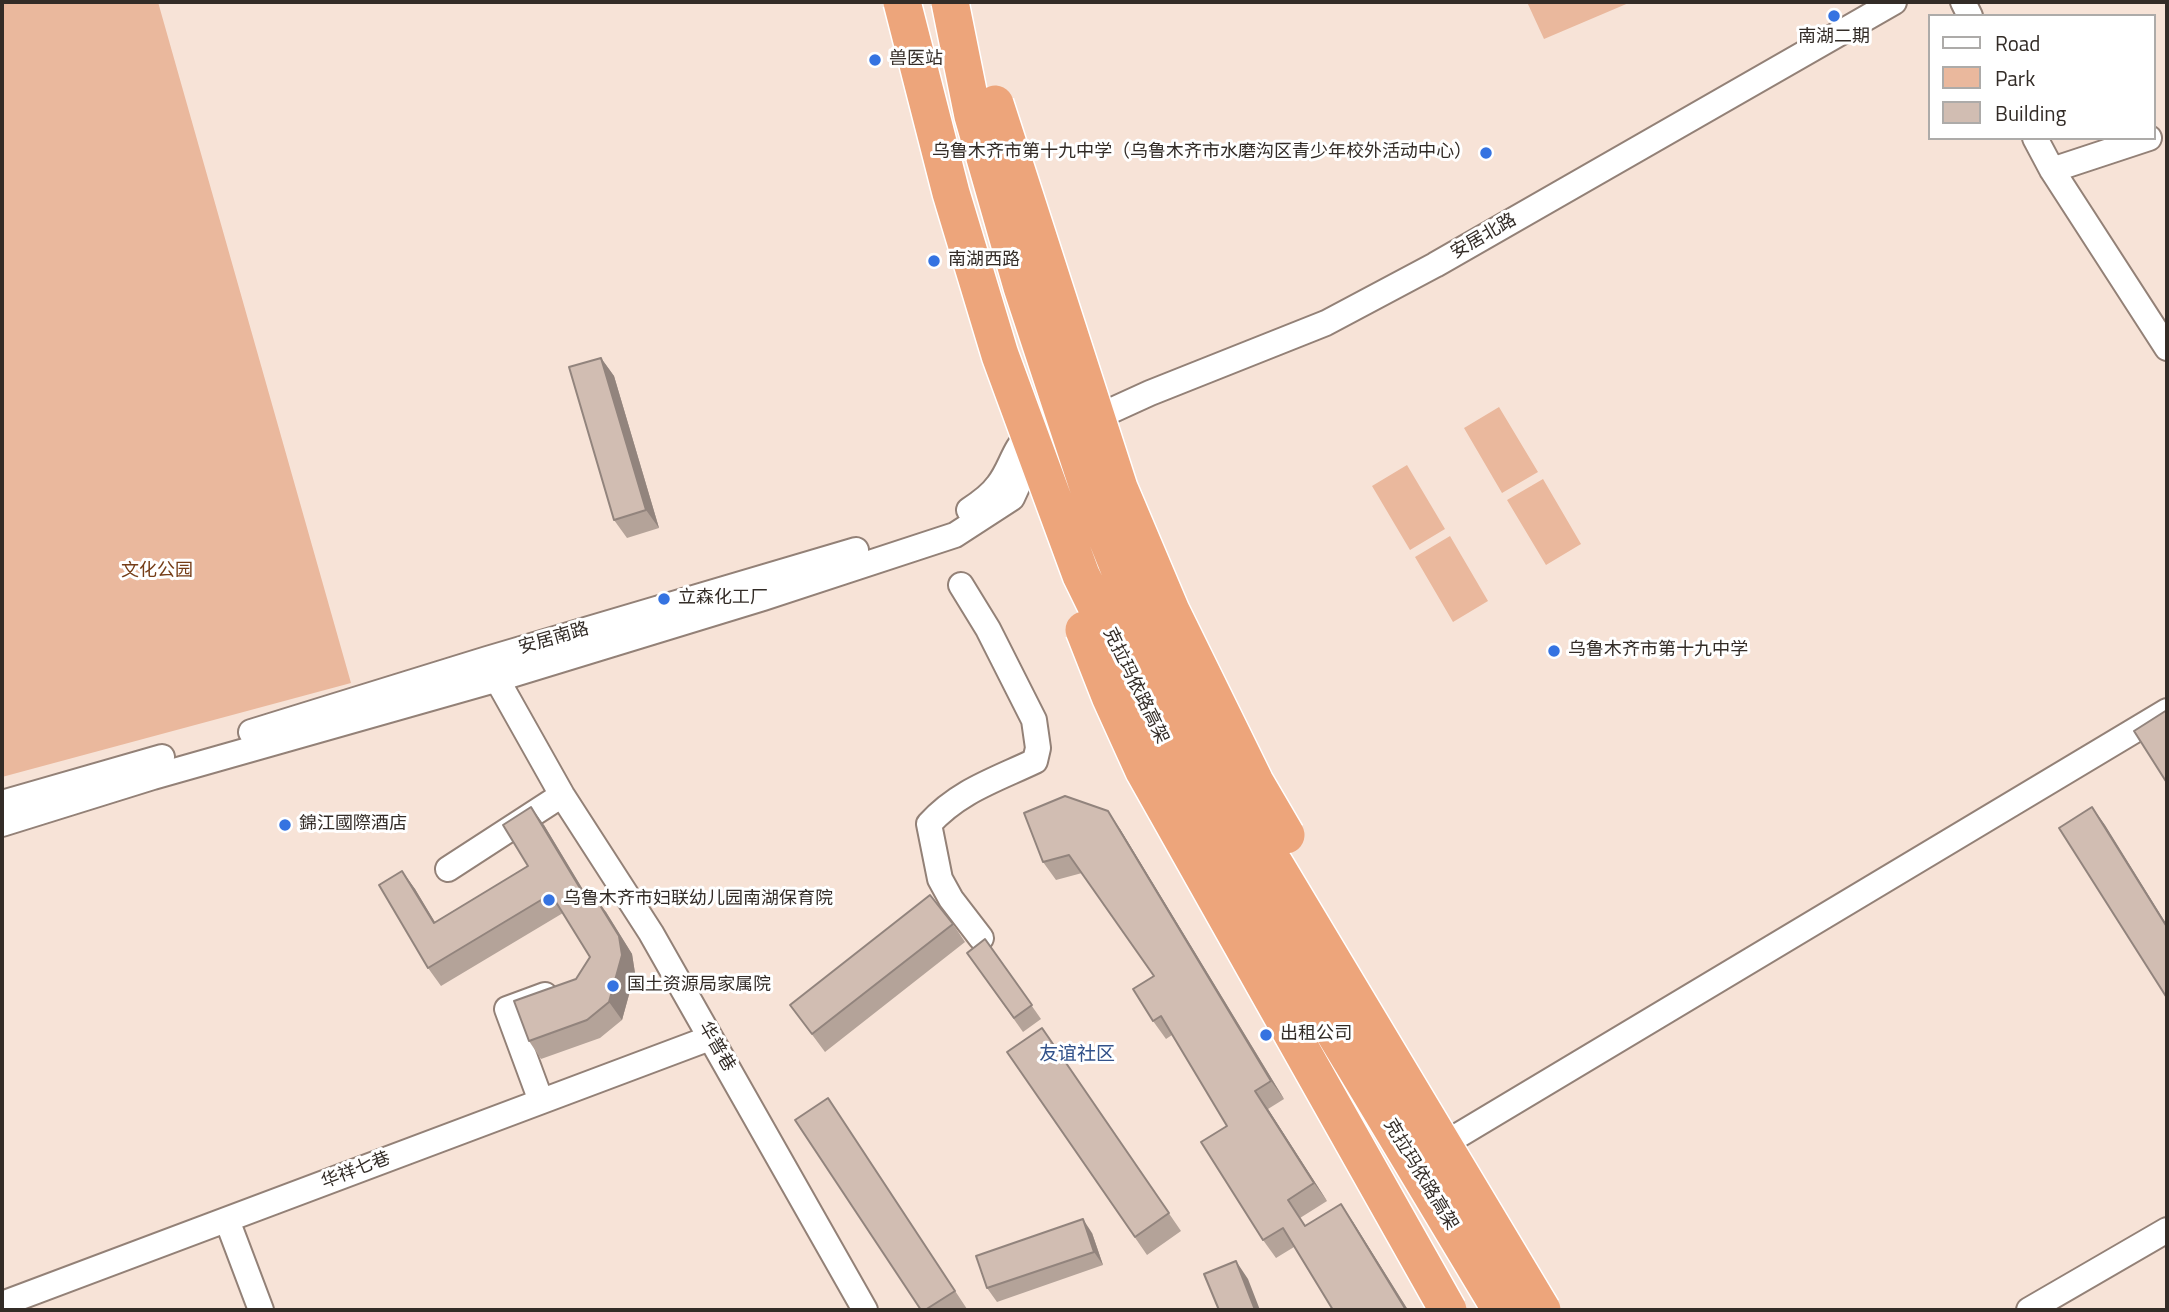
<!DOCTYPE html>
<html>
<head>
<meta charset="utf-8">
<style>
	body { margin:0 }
	#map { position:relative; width:2169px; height:1312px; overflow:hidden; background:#f7e3d7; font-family:"Titillium Web",sans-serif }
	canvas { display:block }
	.frame { position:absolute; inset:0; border:4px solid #332c27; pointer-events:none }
	.legend { position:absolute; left:1928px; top:14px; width:228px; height:126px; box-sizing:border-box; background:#fff; border:2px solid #adaba9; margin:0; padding:9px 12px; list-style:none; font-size:21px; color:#332c27 }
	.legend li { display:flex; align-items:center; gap:14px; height:35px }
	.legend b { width:35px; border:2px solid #adaba9 }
</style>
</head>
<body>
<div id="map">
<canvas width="2169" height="1312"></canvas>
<div class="frame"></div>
<ul class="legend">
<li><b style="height:9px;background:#fff"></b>Road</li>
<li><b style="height:19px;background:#eab89d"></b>Park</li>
<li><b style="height:19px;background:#d1bdb2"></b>Building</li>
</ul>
</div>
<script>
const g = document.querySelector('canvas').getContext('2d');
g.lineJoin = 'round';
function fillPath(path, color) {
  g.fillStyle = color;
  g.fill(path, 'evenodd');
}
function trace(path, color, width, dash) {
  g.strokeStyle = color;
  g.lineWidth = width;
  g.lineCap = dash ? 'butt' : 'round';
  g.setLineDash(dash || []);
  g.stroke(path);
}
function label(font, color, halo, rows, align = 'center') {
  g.font = font + ' "Titillium Web","Noto Sans SC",sans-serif';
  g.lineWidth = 6;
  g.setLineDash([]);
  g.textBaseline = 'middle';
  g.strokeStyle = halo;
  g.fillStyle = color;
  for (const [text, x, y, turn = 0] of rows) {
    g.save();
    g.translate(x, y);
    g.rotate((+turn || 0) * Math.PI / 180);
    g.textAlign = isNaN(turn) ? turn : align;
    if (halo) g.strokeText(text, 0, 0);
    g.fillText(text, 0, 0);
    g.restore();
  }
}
fillPath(new Path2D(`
	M2,2H158L351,683L2,777Z
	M1527,2H1631L1544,39Z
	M1499,407L1538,472L1502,493L1464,428Z
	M1407,465L1445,529L1410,550L1372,486Z
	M1543,479L1581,544L1546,565L1507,500Z
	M1450,536L1488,601L1453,622L1415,557Z`), '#eab89d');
const minor = new Path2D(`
	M1963,2L1970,16
	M2035,138L2052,170L2167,348
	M2052,170L2149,138
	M1082,424L1150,393L1326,323L1435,265L1894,2
	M969,510C980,503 991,495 998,485C1011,469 1013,449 1029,435C1043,423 1062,417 1078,409
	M961,585L988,629L1034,720L1038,748L1035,761C995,780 959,791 929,824L940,879L951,899L981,938
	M490,667L562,795L651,933L865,1310
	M251,732L487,659L856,550
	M2,803L162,757
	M2,824L153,777L495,680L763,598L955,535L1012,498L1035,448L1040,444
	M448,869L562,795
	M541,1101L507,1009L545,995
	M1429,1153L2167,711
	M227,1220L261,1310
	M2,1304L710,1038
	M2029,1310L2167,1230`);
trace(minor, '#938177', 28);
trace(minor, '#fff', 24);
const highwayBridge = new Path2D(`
	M902,2L951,193L1000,355L1081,575L1176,769L1501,1310
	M950,2L973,116L1022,287L1096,511L1151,648L1214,763L1542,1310
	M995,104L1119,488L1171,611L1255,782L1286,835
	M1084,630L1110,696L1144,771L1448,1310`);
trace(highwayBridge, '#fff', 40, []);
trace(highwayBridge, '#eda57b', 37);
fillPath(new Path2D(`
	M601,358L614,376L659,528L627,538L614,520Z
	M544,825L587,897L606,912L632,954L635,973L622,1020L600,1038L541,1059L529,1041L576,979L590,957L563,913L441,986L428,968L402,871L415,889L435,922L528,866Z
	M1120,829L1284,1099L1268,1109L1327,1201L1300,1218L1305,1225L1353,1222L1408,1310H1333L1294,1247L1276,1258L1263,1240L1227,1126L1172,1035L1166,1039L1153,1021L1154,976L1082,873L1056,880L1043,862Z
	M953,924L965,942L825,1052L790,1005Z
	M985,939L1041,1019L1023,1032L967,953Z
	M1042,1028L1181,1231L1147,1255L1007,1052Z
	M828,1098L840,1116L967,1309L965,1310H921Z
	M1092,1233L1103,1265L997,1302L987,1288Z`), '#b4a399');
fillPath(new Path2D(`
	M601,358L614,376L659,528L646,510Z
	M531,807L544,825L599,916L586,898Z
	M2092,807L2105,825L2167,925V927Z
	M1108,811L1120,829L1284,1099L1271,1081Z
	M402,871L415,889L446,941L434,923Z
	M593,894L606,912L632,954L635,973L622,1020L609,1002Z
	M1255,1091L1268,1109L1327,1201L1314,1183Z
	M1341,1204L1353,1222L1408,1310H1406Z
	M1083,1219L1092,1233L1103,1265L1094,1252Z
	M1236,1261L1248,1279L1260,1310H1255Z`), '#92847d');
const building = new Path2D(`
	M601,358L646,510L614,520L569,367Z
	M2167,710V783L2134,731Z
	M1065,796L1108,811L1271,1081L1255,1091L1314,1183L1288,1200L1305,1226L1341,1204L1406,1310H1333L1283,1228L1263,1240L1201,1142L1227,1126L1161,1016L1153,1021L1133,989L1154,976L1069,855L1043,862L1024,813Z
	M531,807L586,898L593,894L619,936L622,955L609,1002L587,1020L529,1041L514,1001L576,979L590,957L551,894L428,968L379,885L402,871L434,923L528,866L503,825Z
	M2092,807L2167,927V998L2059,828Z
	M930,895L953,924L812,1034L790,1005Z
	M985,939L1032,1005L1014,1018L967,953Z
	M1042,1028L1169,1213L1135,1237L1007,1052Z
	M828,1098L955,1291L925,1310H921L795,1120Z
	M1083,1219L1094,1252L987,1288L976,1256Z
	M1236,1261L1255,1310H1219L1204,1274Z`);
fillPath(building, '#d1bdb2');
trace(building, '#92847d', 2);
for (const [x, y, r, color] of [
	[1834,16,7,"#3573e1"],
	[875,60,7,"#3573e1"],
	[1486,153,7,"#3573e1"],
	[934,261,7,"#3573e1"],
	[664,599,7,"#3573e1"],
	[1554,651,7,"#3573e1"],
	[285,825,7,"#3573e1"],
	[549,900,7,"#3573e1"],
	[613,986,7,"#3573e1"],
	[1266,1035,7,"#3573e1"]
]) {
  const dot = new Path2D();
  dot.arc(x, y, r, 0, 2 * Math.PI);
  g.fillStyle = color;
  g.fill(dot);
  trace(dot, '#fff', 2.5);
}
label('18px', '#332c27', '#fff', [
	["南湖二期",1834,38,"center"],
	["兽医站",889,60],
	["乌鲁木齐市第十九中学（乌鲁木齐市水磨沟区青少年校外活动中心）",1472,153,"right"],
	["南湖西路",948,261],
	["立森化工厂",678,599],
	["乌鲁木齐市第十九中学",1568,651],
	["錦江國際酒店",299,825],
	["乌鲁木齐市妇联幼儿园南湖保育院",563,900],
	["国土资源局家属院",627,986],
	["出租公司",1280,1035]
], 'left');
label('18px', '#332c27', '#fff', [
	["安居北路",1484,237,-30],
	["安居南路",554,639,-16],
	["克拉玛依路高架",1135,686,64],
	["华普巷",716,1047,60],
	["华祥七巷",356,1171,-21],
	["克拉玛依路高架",1420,1175,59]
]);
label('18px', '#753d17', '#fff', [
	["文化公园",157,572]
]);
label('19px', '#32528a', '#fff', [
	["友谊社区",1077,1055]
]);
</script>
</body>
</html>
